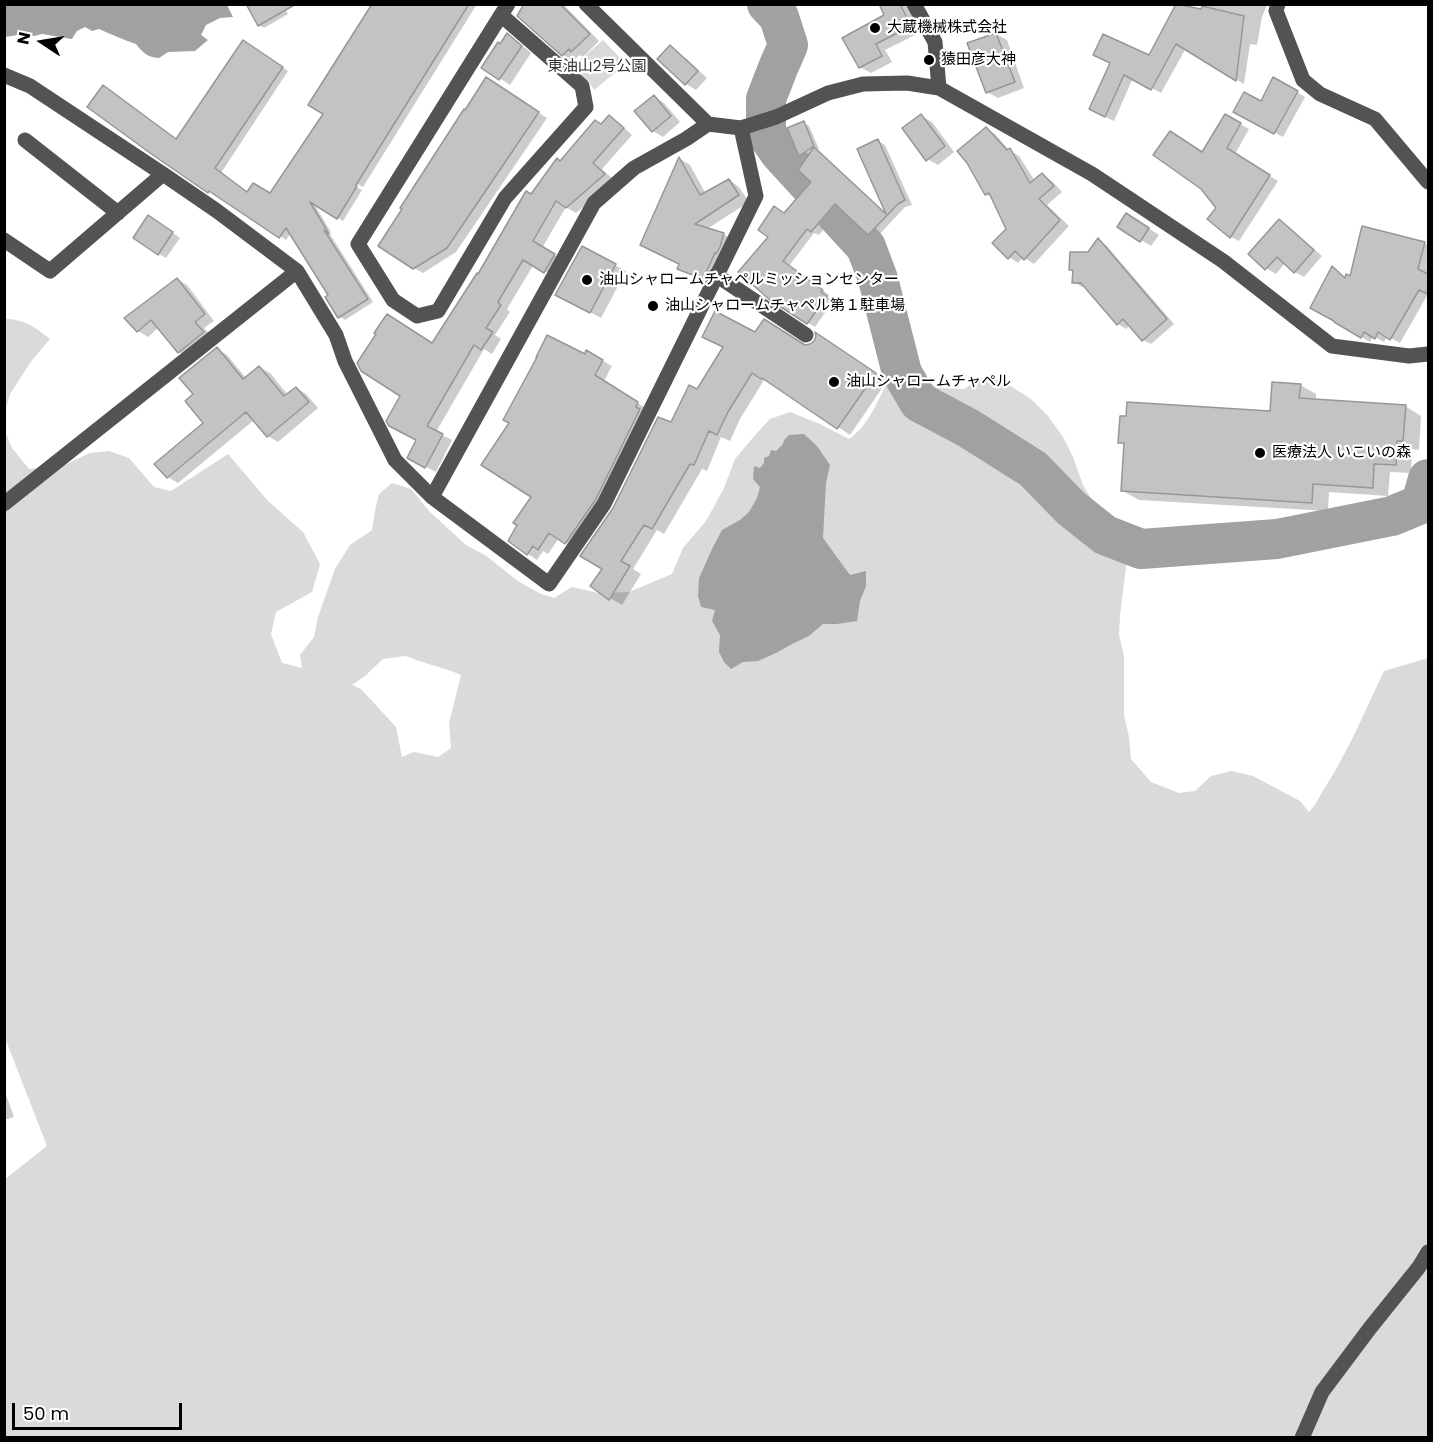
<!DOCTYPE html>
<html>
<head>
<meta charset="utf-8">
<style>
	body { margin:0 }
	#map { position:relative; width:1433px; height:1442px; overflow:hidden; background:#fff; font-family:Poppins,sans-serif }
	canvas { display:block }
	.frame { position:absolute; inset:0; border:6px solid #000; pointer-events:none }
	.north { position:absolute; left:12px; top:12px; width:60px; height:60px; -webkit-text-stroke:4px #fff; paint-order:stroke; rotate:282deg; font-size:16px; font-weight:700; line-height:24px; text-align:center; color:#000 }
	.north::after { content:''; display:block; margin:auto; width:21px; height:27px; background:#000; clip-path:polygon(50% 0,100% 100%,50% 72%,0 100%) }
	.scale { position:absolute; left:12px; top:1403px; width:170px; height:27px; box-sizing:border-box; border:3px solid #000; border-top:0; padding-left:8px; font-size:18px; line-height:21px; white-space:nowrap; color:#000; -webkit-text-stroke:4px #fff; paint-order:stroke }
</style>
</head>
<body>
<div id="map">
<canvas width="1433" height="1442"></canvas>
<div class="frame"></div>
<div class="north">N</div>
<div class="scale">50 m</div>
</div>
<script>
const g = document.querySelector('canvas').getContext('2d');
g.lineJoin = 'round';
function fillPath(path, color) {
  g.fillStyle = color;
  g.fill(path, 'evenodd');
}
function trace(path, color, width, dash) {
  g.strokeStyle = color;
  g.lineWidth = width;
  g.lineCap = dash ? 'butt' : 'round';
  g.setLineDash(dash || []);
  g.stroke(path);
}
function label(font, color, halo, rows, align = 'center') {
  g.font = font + ' Poppins,"Noto Sans JP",sans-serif';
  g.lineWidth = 4.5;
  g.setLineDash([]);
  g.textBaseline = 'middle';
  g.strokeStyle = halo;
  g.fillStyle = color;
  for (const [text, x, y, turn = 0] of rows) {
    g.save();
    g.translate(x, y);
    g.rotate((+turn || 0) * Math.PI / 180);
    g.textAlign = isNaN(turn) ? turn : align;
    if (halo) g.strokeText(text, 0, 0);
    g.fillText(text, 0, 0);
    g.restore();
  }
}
fillPath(new Path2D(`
	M603,40L626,64L594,90L589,82L571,68Z
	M5,319C23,318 36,328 50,339L32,360L10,394L5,412Z
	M981,378L1001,380L1031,399L1048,416L1063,437L1073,457L1083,485L1094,503L1108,515L1125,525L1130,534L1120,616L1119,635L1124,656V715L1129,737L1131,759L1151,782L1179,793L1195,791L1211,776L1231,771L1253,776L1300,801L1309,812C1316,805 1319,797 1324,789C1348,752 1365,711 1384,671L1428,658V1317L1427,1318L1428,1321V1437H5V1179L47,1146L5,1038L4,429L12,448L29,469L62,466L90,453L109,451L129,458L154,487L171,491L228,454L268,501L303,532L320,564L312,592L276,612L271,634L282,663L302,668L300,655L314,637L318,617L335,569L350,545L372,530L375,511L379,494L392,483L411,489L430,512L466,545L485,555L518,581L539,593L554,598L572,587L598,593L629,592L672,574L683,548L706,521L724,488L735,459L756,434L770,419L790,412L820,424L849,439C868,426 878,401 888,380L922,382L944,388L964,389ZM406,656C425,664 443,667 461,675L449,723L451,748L438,757L414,752L402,757L396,727L361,689L352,685L365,676L383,659Z`), '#dadada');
fillPath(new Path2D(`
	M5,4L227,5L233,17L220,18L206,25L201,35L208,40L195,51L168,52L159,58C147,57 143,53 136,44C124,40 111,34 99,29L92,31L85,27L77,31L72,39L42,34L34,36L24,34L5,37Z
	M804,434L817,446L830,465L826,483L823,538L850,575L866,571V586L860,601L857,621L837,624H823L809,636L792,644L776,653L758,661L743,662L731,669L724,662L719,652L720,635L712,621L715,610L701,607L698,596L699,578L713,547L722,530L740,520L749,512L757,498L760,487L753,479L754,466L760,468L764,463V458L769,456L771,450L776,451L783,444L784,440L789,435Z`), '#a1a1a1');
fillPath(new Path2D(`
	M282,4L288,14L264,28L259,25Z
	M374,4H477L363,187L350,180L348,182L362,190L343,221L313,202L332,234L328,231L373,302L345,320L339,316L330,296L291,233L286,240L216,194L215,195L209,192L177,140L249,45L288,71L221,173L248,193L270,195L325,114Z
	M526,4H563L599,41L583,57L579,55L574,61L563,55Z
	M880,4H907L921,32L885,50L892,62L871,73L860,67L886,16Z
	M1204,4H1267L1262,17L1257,45L1250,44L1244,84L1186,48L1161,93L1133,78L1114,121L1099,114L1111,63L1150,57L1202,11Z
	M996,34L1007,40L1024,88L998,98L987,92Z
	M507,35L517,41L531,53L510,85L483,67Z
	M677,53L687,59L707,78L696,90L686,84Z
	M1274,79L1305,97L1283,137L1243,116L1261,103Z
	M495,84L547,118L456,252L423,273L414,268Z
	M654,97L664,103L680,122L663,137L653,131Z
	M921,116L932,122L954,152L938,165L927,159Z
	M1225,116L1249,129L1235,154L1278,181L1239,241L1231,237L1218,208L1202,188L1203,154Z
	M609,117L619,123L632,135L602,169L614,180L576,213L566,207L542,248L564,261L555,277L534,264L507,309L510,312L495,335L501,339L492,354L484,349L436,432L452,440L436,472L418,463L417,440L433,344L531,196L561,162L602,125Z
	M804,123L809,126L819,149L817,150L821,153L888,215L859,149L878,141L885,145L912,205L905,207L876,238L869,234L842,209L819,235L814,233L789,266L829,295L828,297L833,301L815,327L808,323L770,236L785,215L813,182L807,159L800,155Z
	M986,129L995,134L1009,150L1019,156L1035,181L1043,175L1052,181L1062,192L1047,205L1069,226L1034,264L1023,257L1018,263L1009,257L1007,229L992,197L986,194Z
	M680,159L690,165L706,194L729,180L739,187L749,202L707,229L723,234L734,240L714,284L689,274L679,268L680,264Z
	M156,221L180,238L166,258L159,254Z
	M1137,221L1159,235L1151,246L1141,240Z
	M1279,221L1288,226L1322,256L1304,277L1295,272L1285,263L1276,274L1266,268Z
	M1363,228L1428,245V294L1400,343L1387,336L1384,342L1373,336L1370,342L1336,322L1332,268L1347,279L1351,278Z
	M1098,240L1106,245L1174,324L1151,344L1143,340L1130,325L1126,329L1118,324L1086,287H1082L1074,282V271L1071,269L1088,254Z
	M582,248L626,271L601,318L567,300Z
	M177,279L187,285L214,321L204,328L214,339L189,358L179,352L159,327L148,337L138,331Z
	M756,333L805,346L827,340L887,381L850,435L774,384L764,380L740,419L730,441L721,437L707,471L702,469L664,534L657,530L633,569L641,574L622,605L610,598L604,569L671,424L698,391Z
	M217,349L227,355L246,378L259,367L270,373L288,395L296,388L306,394L318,408L278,442L268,436L254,420L178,483L168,477L205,423L195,395Z
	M587,352L612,366L604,381L647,409L575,548L559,538L548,554L543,551L537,560L528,554L533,497Z
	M1300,385L1316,394V401L1405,406L1421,416L1419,450L1412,449L1411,473L1390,472L1388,496L1329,492L1328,511L1139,500L1123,491L1125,445L1120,442L1272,412Z
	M4,1089L14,1117L4,1120Z`), '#0003');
trace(new Path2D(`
	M767,4L779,17L788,45L778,68L766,99V133L780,153L866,247L878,279L902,373L919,402L968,428L1033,469L1071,508L1105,535L1141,549L1277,539L1392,516L1421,504L1428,479`), '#a1a1a1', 40);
const building = new Path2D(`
	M246,4H296L258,26Z
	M372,4H469L356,185L357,186L337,219L310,202L329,234L324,230L368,299L338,318L325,297L328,295L286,228L279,238L209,191L208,193L150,153L87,107L103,85L176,139L243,40L283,67L215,168L247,192L253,183L270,193L323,114L308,105Z
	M524,4H560L590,34L571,52L569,49L562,56L517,16Z
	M879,4H900L911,26L876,44L882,56L859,68L842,38L884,15Z
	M1176,4L1201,9L1202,6L1244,16L1236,81L1176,44L1151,90L1124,75L1105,117L1089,109L1110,63L1093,55L1103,34L1149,55Z
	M507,33L522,46L499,80L481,68L498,42L500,44Z
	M996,33L1015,82L986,93L967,43Z
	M670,45L698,71L685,85L657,59Z
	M486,77L539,112L447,248L413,269L378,246L402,209L400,208L464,109L465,110Z
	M1273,77L1298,91L1274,134L1233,112L1244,92L1261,101Z
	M654,95L671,116L652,132L634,111Z
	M921,114L945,146L926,161L902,128Z
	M1225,114L1241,123L1227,148L1270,175L1230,238L1207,219L1216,208L1201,189L1153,155L1170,131L1202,152Z
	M609,115L624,128L593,163L605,174L566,208L556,201L533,241L555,254L544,273L523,260L498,302L501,305L486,328L493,332L481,350L474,345L427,426L443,434L425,468L407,458L416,440L389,426L386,421L400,396L361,371L357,363L376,334L374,333L387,314L432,343L477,273L478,274L526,191L531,194L557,158L560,161L595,120L601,124Z
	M804,121L814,146L799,156L787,128Z
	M986,127L1007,150L1010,148L1030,183L1042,173L1054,186L1039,199L1060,220L1024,260L1015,251L1008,259L992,243L1006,229L989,193L985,195L967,163L957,151Z
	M878,139L905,200L898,204L868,235L835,204L811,232L807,229L783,261L823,290L821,292L827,296L807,324L770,300L738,272L768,237L758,230L774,206L784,213L811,182L798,170L814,147L886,214L857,149Z
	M679,157L700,195L729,179L739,195L695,224L724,233L720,247L716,254L715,253L703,279L677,269L679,264L640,245Z
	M1126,213L1149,228L1140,242L1117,227Z
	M148,215L173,232L158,255L133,238Z
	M1279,219L1314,250L1294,273L1277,257L1265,270L1248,254Z
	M1362,226L1425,242L1418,269L1428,274V294L1419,290L1390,340L1378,332L1375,339L1364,332L1361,338L1334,322V321L1310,308L1332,266L1345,278L1346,274L1350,276Z
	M1098,238L1167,319L1142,341L1123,319L1117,325L1081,283H1072L1073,270H1069L1070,252H1088Z
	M582,246L616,264L590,313L555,295Z
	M177,278L205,314L195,322L204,332L178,353L151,320L137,332L124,318Z
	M715,311L755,332L764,319L805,345L810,344L814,341L816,336L815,332L876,373L837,429L762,378L761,379L752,373L728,412L717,435L709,431L694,465L690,464L652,529L644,525L621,561L630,566L609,600L590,586L602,569L580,556L613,508L658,417L671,422L689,385L697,389L723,347L702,337Z
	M547,335L585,354L586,350L603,360L595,375L638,402L636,407L640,409L596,499L565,544L549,533L538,550L533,546L527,555L508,541L517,525L513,523L531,497L481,465L509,423L503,420L537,357H536Z
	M217,347L243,379L259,366L284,396L296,387L309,402L267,437L246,412L167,478L154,464L203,423L185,401L193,394L179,378Z
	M1272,382L1301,384L1299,398L1406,405L1403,441H1397L1396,465L1374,464L1373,488L1313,484L1312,503L1121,491L1124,443H1118L1120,416H1126L1127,402L1270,411Z`);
fillPath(building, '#c3c3c3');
trace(building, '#979797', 1.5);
trace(new Path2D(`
	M586,4L708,124L741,128L776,117L828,93L863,84L907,83L939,88L1092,174L1223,261L1332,346L1409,356L1428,354
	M914,4L935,42L939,88
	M1278,4L1276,11L1303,80L1320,94L1375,119L1428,182
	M501,15L582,86L586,107L505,198L438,311L417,316L393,300L358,244L501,15L508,4
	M4,75L30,86L163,174L217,211L297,271L4,504
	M708,124L686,139L634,168L594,203L432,497L549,584L604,504L756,196L741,128
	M25,140L118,213
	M4,240L50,271L163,174
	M297,271L336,335L345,361L395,460L432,497
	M716,275L806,335
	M1302,1438L1322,1392L1370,1328L1419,1267L1428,1252`), '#535353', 15);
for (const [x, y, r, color] of [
	[875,28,6,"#000"],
	[929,60,6,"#000"],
	[587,280,6,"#000"],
	[653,306,6,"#000"],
	[834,382,6,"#000"],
	[1260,453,6,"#000"]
]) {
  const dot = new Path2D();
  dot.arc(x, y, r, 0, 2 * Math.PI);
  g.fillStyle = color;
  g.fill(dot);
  trace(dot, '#fff', 2);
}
label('15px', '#000', '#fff', [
	["大蔵機械株式会社",887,28],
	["猿田彦大神",941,60],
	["油山シャロームチャペルミッションセンター",599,280],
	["油山シャロームチャペル第１駐車場",665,306],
	["油山シャロームチャペル",846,382],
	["医療法人 いこいの森",1272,453]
], 'left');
label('15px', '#313131', '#fff', [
	["東油山2号公園",597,67]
]);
</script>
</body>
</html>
